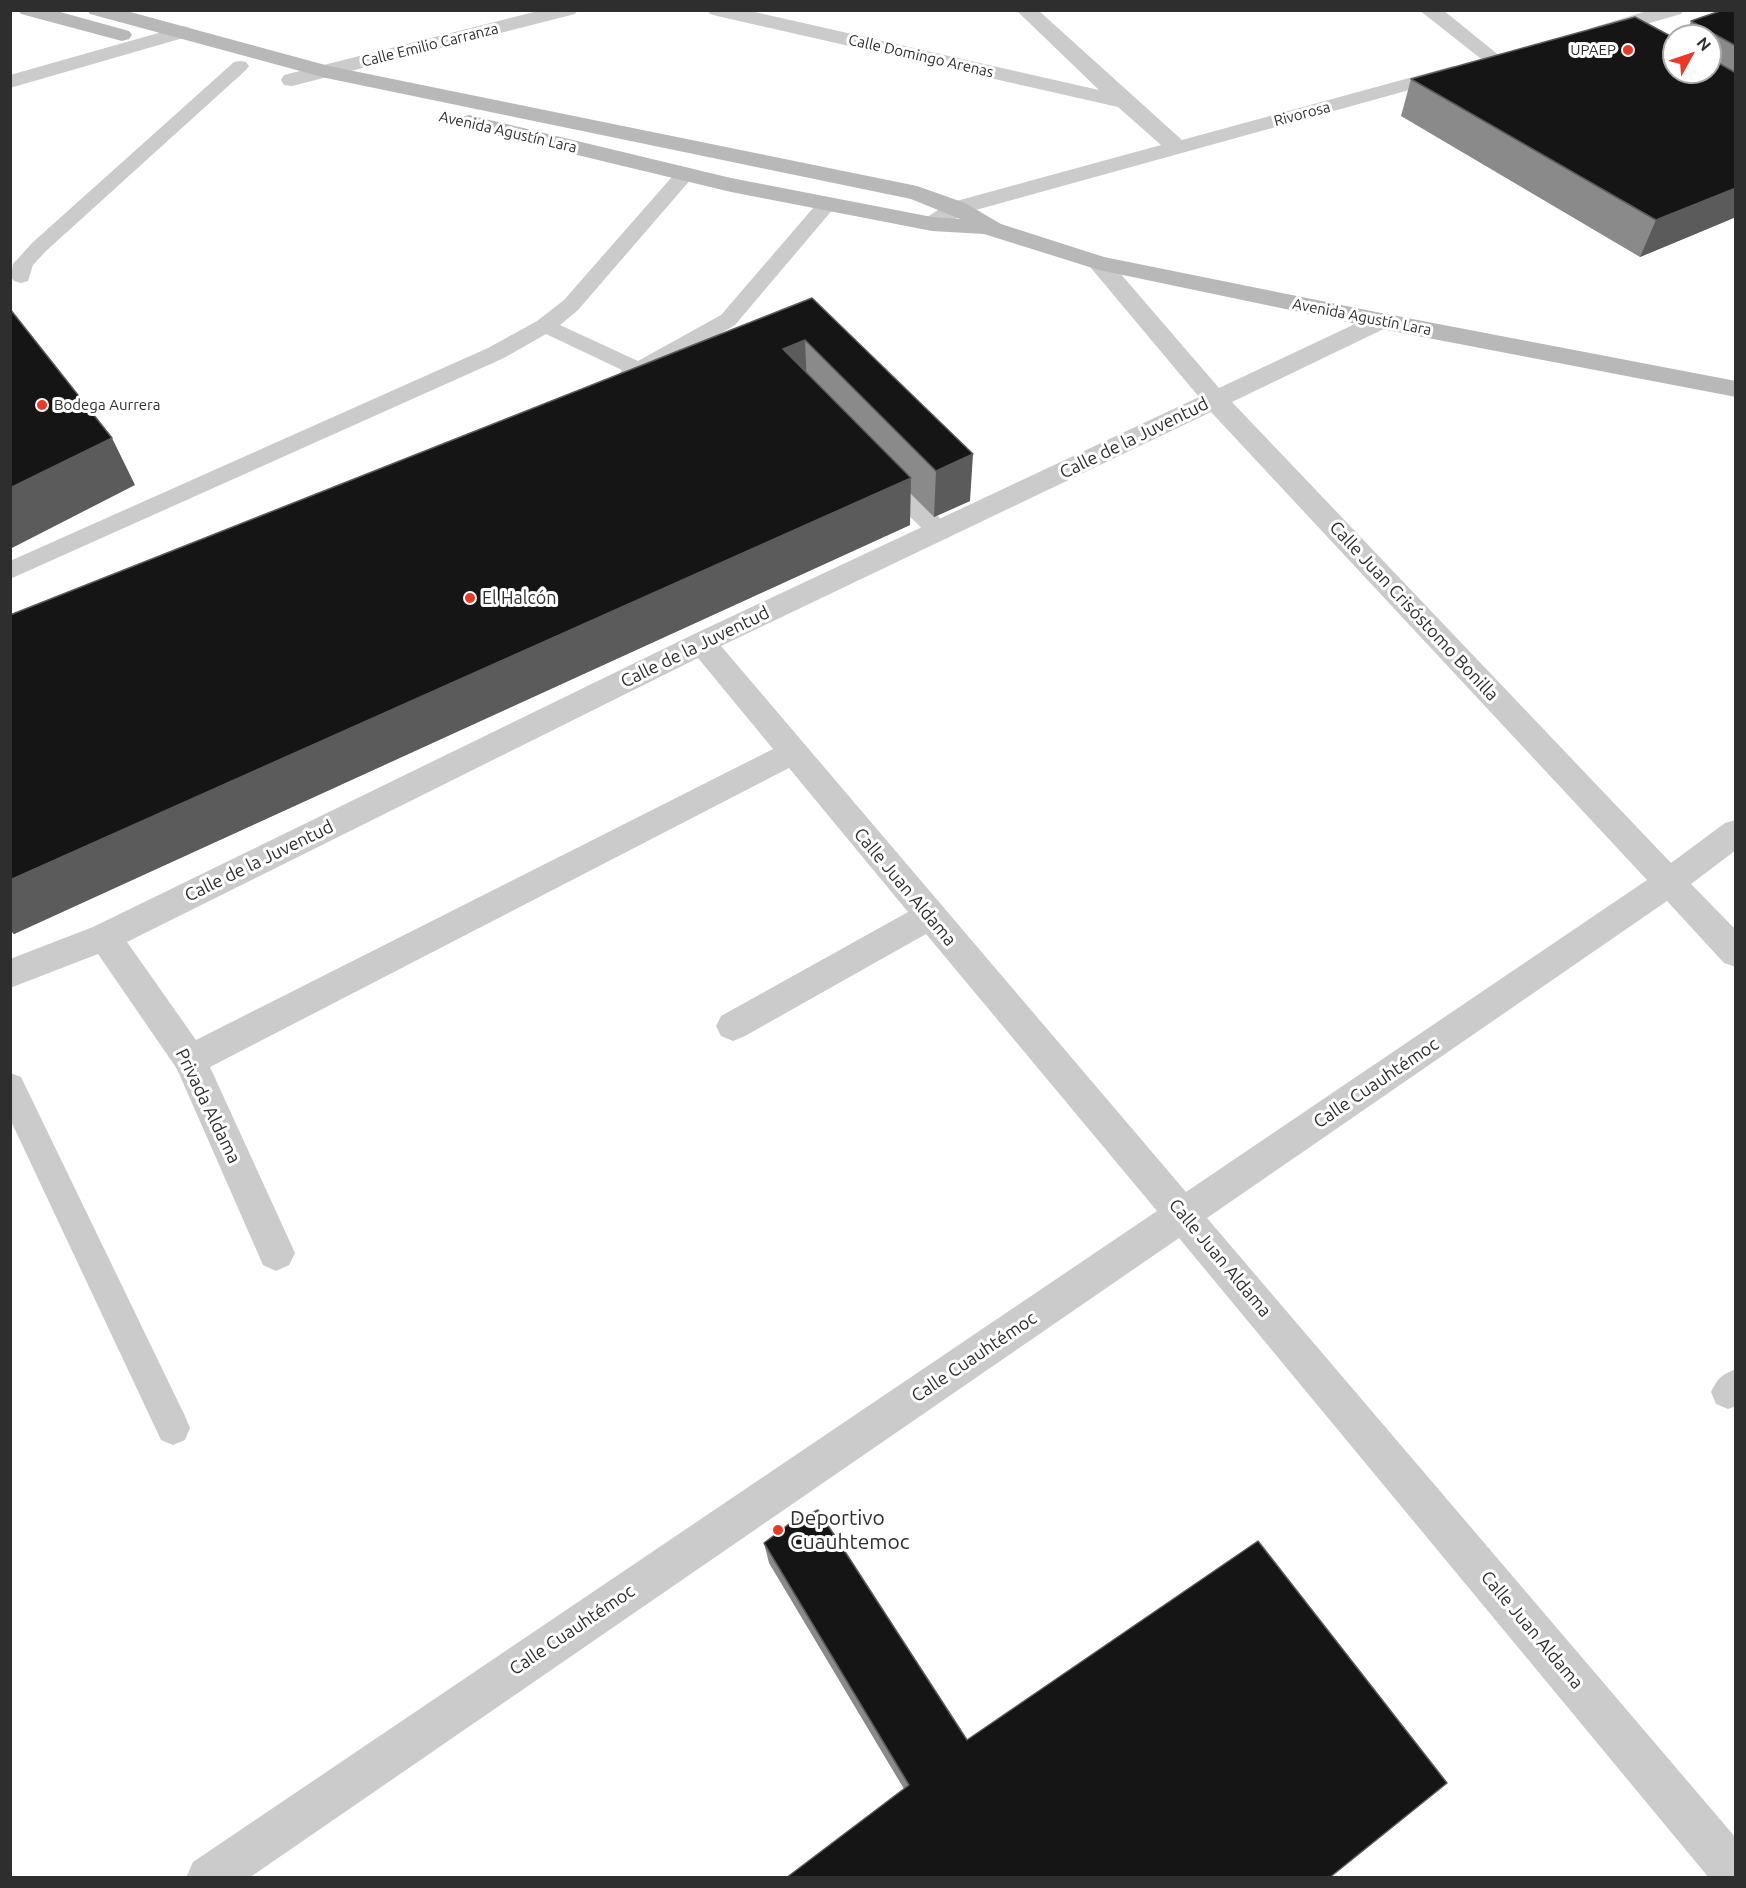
<!DOCTYPE html>
<html>
<head>
<meta charset="utf-8">
<style>
	body { margin:0 }
	#map { position:relative; width:1746px; height:1888px; overflow:hidden; background:#fff; font-family:Ubuntu,sans-serif }
	canvas { display:block }
	.frame { position:absolute; inset:0; border:12px solid #2e2e2e; pointer-events:none }
	.north { position:absolute; left:1662px; top:24px; width:60px; height:60px; box-sizing:border-box; background:#fff; border:2px solid #ababab; border-radius:50%; rotate:50deg; font-size:16px; font-weight:700; line-height:24px; text-align:center; color:#2e2e2e }
	.north::after { content:''; display:block; margin:auto; width:21px; height:27px; background:#f03624; clip-path:polygon(50% 0,100% 100%,50% 72%,0 100%) }
</style>
</head>
<body>
<div id="map">
<canvas width="1746" height="1888"></canvas>
<div class="frame"></div>
<div class="north">N</div>
</div>
<script>
const g = document.querySelector('canvas').getContext('2d');
g.lineJoin = 'round';
function fillPath(path, color) {
  g.fillStyle = color;
  g.fill(path, 'evenodd');
}
function trace(path, color, width, dash) {
  g.strokeStyle = color;
  g.lineWidth = width;
  g.lineCap = dash ? 'butt' : 'round';
  g.setLineDash(dash || []);
  g.stroke(path);
}
function label(font, color, halo, rows, align = 'center') {
  g.font = font + ' Ubuntu,sans-serif';
  g.lineWidth = 6;
  g.setLineDash([]);
  g.textBaseline = 'middle';
  g.strokeStyle = halo;
  g.fillStyle = color;
  for (const [text, x, y, turn = 0] of rows) {
    g.save();
    g.translate(x, y);
    g.rotate((+turn || 0) * Math.PI / 180);
    g.textAlign = isNaN(turn) ? turn : align;
    if (halo) g.strokeText(text, 0, 0);
    g.fillText(text, 0, 0);
    g.restore();
  }
}
fillPath(new Path2D(`
	M240,61L246,62L249,66L246,70L46,251L33,265L28,281L21,283L14,281L11,277L13,264L32,243L234,62Z
	M685,168L692,170L695,174L692,178L578,310L560,325L638,361L721,315L820,200H834L837,204L834,208L735,325L648,375L630,381L622,379L619,374L622,370L546,334L504,358L10,579V561L488,348L537,321L564,300L678,170Z
	M882,468L890,470L948,526L952,532L948,538L940,540L932,538L874,482L871,476L874,470Z
	M10,1073L21,1077L185,1416L190,1428L185,1440L173,1445L161,1440L10,1119Z
	M1736,1369V1406L1728,1409L1716,1404L1711,1392C1717,1379 1722,1374 1736,1369Z`), '#cbcbcb');
fillPath(new Path2D(`
	M542,10H578L575,14L292,86L284,85L281,80L284,75Z
	M707,10H746L1099,90L1016,10H1038L1182,140L1453,66L1460,68L1464,72L1460,76L965,213C952,221 940,233 924,229L920,224L924,219L949,203L1161,145L1118,107L717,16L710,14Z
	M1419,10H1443L1506,61L1503,65L1496,67L1489,65Z
	M1650,10H1684L1681,14L1598,38L1591,36L1588,32L1591,28Z
	M183,26L190,28L193,32L190,36L10,88V75Z
	M1099,256L1107,258L1219,388L1372,316L1381,313L1390,316L1393,321L1390,326L1232,402L1671,863L1725,823L1736,820V850L1691,884L1736,930V967L1724,963L1667,901L1207,1218L1736,1838V1878H1709L1179,1238L249,1878H186L193,1862L1157,1211L926,934L745,1036L733,1041L721,1036L716,1026L721,1016L908,912L789,768L210,1067L295,1253L289,1265L276,1271L263,1265L177,1069L98,954L10,988V959L93,927L692,635L1199,397L1091,268L1087,263L1091,258ZM1211,412L1647,880L1186,1192L721,646ZM698,658L773,749L196,1040L127,942Z`), '#cbcbcb');
fillPath(new Path2D(`
	M18,10H53L129,31L132,35L129,39L122,41L21,14Z
	M87,10H123L329,66L917,186L965,203L1001,224L1104,257L1381,313L1736,381V397L1381,329L1099,270L984,234L932,231L731,192L461,127L458,122L461,117L469,115L731,178L932,217L960,219L911,199L326,78L90,14Z`), '#b8b8b8');
fillPath(new Path2D(`
	M1736,10V217L1640,257L1401,116L1411,79L1710,72V36H1685L1691,21Z
	M812,298L970,501L934,517L910,493V525L14,934L10,930V615Z
	M764,1543L967,1740L904,1789L769,1563Z`), '#8a8a8a');
fillPath(new Path2D(`
	M1736,188V217L1640,257L1656,220Z
	M805,340L807,387L783,349Z
	M112,438L135,485L10,549V488Z
	M973,454L970,501L934,517L936,471Z
	M911,478L910,525L14,934L10,930V880Z`), '#5b5b5b');
const building = new Path2D(`
	M1723,10H1736V46L1691,21Z
	M1635,17L1674,38V72H1710V58L1736,73V188L1656,220L1411,79Z
	M812,298L973,454L936,471L805,340L783,349L911,478L10,880V615Z
	M10,309L112,438L10,488Z
	M818,1510L967,1740L1258,1541L1447,1783L1329,1878H786L909,1785L764,1543L793,1521Z`);
fillPath(building, '#151515');
trace(building, '#5b5b5b', 1.5);
for (const [x, y, r, color] of [
	[1628,50,6,"#f03624"],
	[42,405,6,"#f03624"],
	[470,598,6,"#f03624"],
	[778,1530,6,"#f03624"]
]) {
  const dot = new Path2D();
  dot.arc(x, y, r, 0, 2 * Math.PI);
  g.fillStyle = color;
  g.fill(dot);
  trace(dot, '#fff', 2);
}
label('15px', '#2e2e2e', '#fff', [
	["Calle Emilio Carranza",430,45,-14],
	["Calle Domingo Arenas",921,56,13],
	["Rivorosa",1302,114,-15],
	["Avenida Agustín Lara",508,132,13],
	["Avenida Agustín Lara",1362,317,11]
]);
label('15px', '#2e2e2e', '#fff', [
	["UPAEP",1616,50],
	["Bodega Aurrera",54,405,"left"]
], 'right');
label('18px', '#2e2e2e', '#fff', [
	["Calle de la Juventud",1134,438,-26],
	["Calle Juan Crisóstomo Bonilla",1414,611,47],
	["Calle de la Juventud",695,647,-26],
	["Calle de la Juventud",259,861,-26],
	["Calle Juan Aldama",905,887,50],
	["Calle Cuauhtémoc",1376,1083,-34],
	["Privada Aldama",208,1106,64],
	["Calle Juan Aldama",1220,1258,50],
	["Calle Cuauhtémoc",974,1357,-34],
	["Calle Cuauhtémoc",572,1630,-34],
	["Calle Juan Aldama",1532,1630,50]
]);
label('18px', '#2e2e2e', '#fff', [
	["El Halcón",482,598]
], 'left');
label('21px', '#2e2e2e', '#fff', [
	["Deportivo",790,1518],
	["Cuauhtemoc",790,1542]
], 'left');
</script>
</body>
</html>
